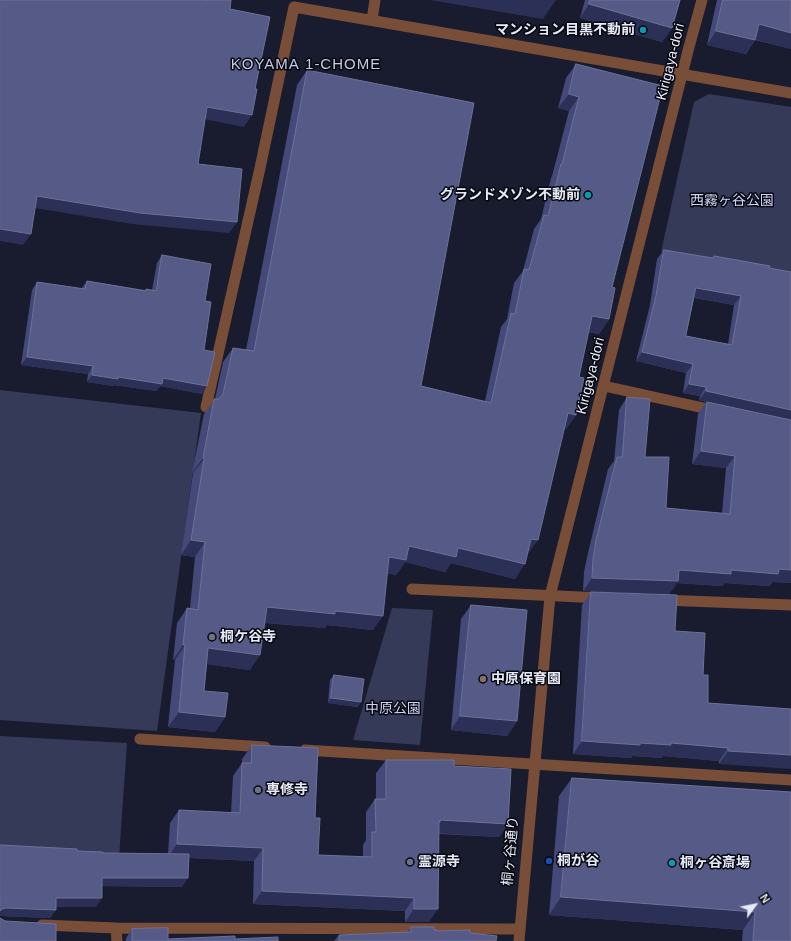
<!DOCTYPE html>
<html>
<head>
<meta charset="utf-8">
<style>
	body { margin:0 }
	#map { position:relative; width:791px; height:941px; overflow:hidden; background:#191c2e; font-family:Arial,sans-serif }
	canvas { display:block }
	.north { position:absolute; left:735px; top:885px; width:40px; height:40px; -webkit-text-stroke:3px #06070f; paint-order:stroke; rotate:57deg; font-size:11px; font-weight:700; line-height:16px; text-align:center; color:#e7eaf7 }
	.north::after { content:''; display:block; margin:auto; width:14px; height:18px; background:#e7eaf7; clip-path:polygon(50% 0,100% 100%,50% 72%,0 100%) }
</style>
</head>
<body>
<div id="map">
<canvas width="791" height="941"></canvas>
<div class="north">N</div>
</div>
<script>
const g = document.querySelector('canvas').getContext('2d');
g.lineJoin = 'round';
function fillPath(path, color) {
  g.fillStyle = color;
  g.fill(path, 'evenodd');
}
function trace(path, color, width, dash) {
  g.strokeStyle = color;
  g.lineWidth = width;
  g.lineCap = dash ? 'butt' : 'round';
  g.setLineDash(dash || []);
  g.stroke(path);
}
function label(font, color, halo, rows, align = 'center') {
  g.font = font + ' Arial,"Noto Sans JP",sans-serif';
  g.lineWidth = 3;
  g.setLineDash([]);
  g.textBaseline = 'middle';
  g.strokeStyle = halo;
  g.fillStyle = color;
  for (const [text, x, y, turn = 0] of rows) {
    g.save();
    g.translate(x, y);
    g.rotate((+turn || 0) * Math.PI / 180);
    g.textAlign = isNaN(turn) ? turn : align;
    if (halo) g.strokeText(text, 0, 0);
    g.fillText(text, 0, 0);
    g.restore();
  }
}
fillPath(new Path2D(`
	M709,94L791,107V275L661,252L694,102Z
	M0,390L201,413L157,731L0,720Z
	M392,608L433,610L420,745L353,740Z
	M0,736L127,743L119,858L0,852Z`), '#363a59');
trace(new Path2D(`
	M372,20L375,0
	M604,386L717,411
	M206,407L260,168L294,7L791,93
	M412,589L601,598
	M662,600L791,605
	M140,739L265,747
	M305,750L791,780
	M42,925L116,928L519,929
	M116,928L117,941`), '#784e38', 11);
trace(new Path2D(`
	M519,941L550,596L689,47L702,0`), '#784e38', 11);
fillPath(new Path2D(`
	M585,0H680L672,28L662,42L580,18Z
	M717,0H791V49L755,40L746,54L707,45Z
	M576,64L612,287L609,319L599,334L588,332L579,377L576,415L566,429H564L527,555L515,579L451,563L445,572L405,562L396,575L387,573L373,630L327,625L325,628L265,623L250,670L207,664L204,691L225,717L215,732L168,727L175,660H173L177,623L187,608H190L195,557L181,555L193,473H192L204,414L215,399L223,362L233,348L246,350L297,85L307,70L421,386L485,401L501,327L507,319L514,283L523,271L534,229L541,219L551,178L552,176L569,111L558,108L566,78Z
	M664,250L712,258L714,256L769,268L791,419H785L791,420V583L773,582L769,586L725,583L722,586L677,583L669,594L583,591L584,572L588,553L608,469L614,461L619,410L627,397L645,457L666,508L722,513L726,468L692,464L698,414L706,402L699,400L700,396L683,393L686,373L636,361L650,305L657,259ZM694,298L734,305L728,344L686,336Z
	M162,255L205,301L204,350L202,394L160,386L156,391L114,385L113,386L87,382L88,374L21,365L32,290L37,282L81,289L87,281L145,290L146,289L152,290L157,263Z
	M591,592L675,631L703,675L708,703L791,709L719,764V761L663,756L662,758L632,756L631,758L573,754L582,605Z
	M471,605L517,721L507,736L451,730L461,619Z
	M334,675L358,707L328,703L330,680Z
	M252,745L315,818L318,855L363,857V845L366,840V812L375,799H376V773L386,760L454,766L508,824L499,837L439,834L429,922H405V911L253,904L254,861L189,858L182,887L102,886L96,907H56L50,918L0,916V845L103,853L168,854L170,823L179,810L231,813L233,776L242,763V759Z
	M572,778L791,792V941H742L743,930L549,915L559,796Z
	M411,927L434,930L437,931L470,933L496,941H334L339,935L407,932Z
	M132,929L168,939H235L278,941H126V938Z`), '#444979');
fillPath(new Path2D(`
	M430,0H556L543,19Z
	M589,4L672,28L662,42L580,18Z
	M759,24L791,33V49L749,38Z
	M716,31L755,40L746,54L707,45Z
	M569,94L579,97L569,111L558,108Z
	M207,107L252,115L244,127L199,118Z
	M37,196L237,222L229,233L132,224L29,207Z
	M0,229L31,234L23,245L0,241Z
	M696,288L741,296L734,305L690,297Z
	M592,316L609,319L599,334L581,330Z
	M642,352L693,364L686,373L636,361Z
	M27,357L93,366L88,374L21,365Z
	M92,375L118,377L163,378L207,386L202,394L160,386L156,391L114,385L113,386L87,382Z
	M689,384L706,387L700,396L683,393Z
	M706,391L791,410V419H784L699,400Z
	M568,413L576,415L566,429L557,427Z
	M701,451L735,456L726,468L692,464Z
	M203,458L204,459L193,473H192Z
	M531,539L538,540L527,555Z
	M191,540L205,542L195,557L181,555Z
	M409,546L458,548L525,564L515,579L451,563L445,572L405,562L396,575L379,571L389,557Z
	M779,569L791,570V583L773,582L769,586L725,583L722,586L677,583L669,594L583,591L592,578L679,570H731Z
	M267,607L335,611L383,616L373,630L327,625L325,628L257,622Z
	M183,645H185L175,660H173Z
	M208,648L260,655L250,670L198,663Z
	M331,698L361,702L358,707L328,703Z
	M179,712L225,717L215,732L168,727Z
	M460,716L517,721L507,736L451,730Z
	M582,741L671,743L728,748L719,761L663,756L662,758L632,756L631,758L573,754Z
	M728,751L791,755V769L719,764Z
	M440,820L508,824L499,837L433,833Z
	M177,844L263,848L254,861L168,857Z
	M102,878H188L182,887L96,886Z
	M262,891L414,898L405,911L253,904Z
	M561,897L755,912L743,930L549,915Z
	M56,898H102L96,907H50Z
	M6,908L56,910L50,918L0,916V911L2,909Z
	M414,909H438L429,922H405Z`), '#2c3056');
const building = new Path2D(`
	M0,0H204L207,1V0H231L230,9L270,17L255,89H257L252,115L207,107L198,164L242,169L237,222L140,213L37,196L31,234L0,229Z
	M590,0H680L672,28L589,4Z
	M723,0H791V33L759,24L755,40L716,31Z
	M576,64L663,86L612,287L615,288L609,319L592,316L579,377L584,378L576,415L568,413L538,540L531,539L525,564L458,548L456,557L409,546L406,560L389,557L383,616L335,611V614L267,607L260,655L208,648L204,691L228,693L225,717L179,712L185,645H183L187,608L198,610L205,542L191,540L204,459L203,458L214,399H219L223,394L233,348L254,351L307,70L474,103L421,386L491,403L511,313L515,314L524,269L529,270L544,215L548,216L561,164H562L579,97L569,94Z
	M664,250L713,258L714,256L770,266L769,268L791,272V410L706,391V387L689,384L693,364L642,352L656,296ZM696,288L741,296L732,345L686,336Z
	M162,255L211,264L205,301L211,302L204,350L215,352L207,386L163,378L162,384L118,377V379L92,375L93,366L27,357L37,282L85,289L87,281L146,291V289L156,291Z
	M627,397L650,399L645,457H669L666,508L730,514L735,456L701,451L707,402L791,420V570L779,569L778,574L731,570V574L679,570L678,581L592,578L593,559L596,540L617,457H622Z
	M591,592L677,595L675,631L705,633L703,675H708V703L791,709V755L728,751V748L671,743V745L640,743V745L582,741Z
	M471,605L527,610L517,721L460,716Z
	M334,675L364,679L361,702L331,698Z
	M252,745L318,748L315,818H320L318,855L372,857V832H376L375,799H386V760H454V766L511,769L508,824L440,820V822H439L438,909H414V898L262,891L263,848L177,844L179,810L240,813L242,763H251Z
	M572,778L791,792V941H753L755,912L561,897Z
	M0,845L77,849V851L103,852V853L189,854L188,878H102V898H56V910L6,908L2,909L0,911Z
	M0,918L5,921L56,924V941H0Z
	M411,927H434V930H437V931L470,930V933L497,936L496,941H339V935L411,932Z
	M168,928V939L235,936V939L278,937V941H132V929Z`);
fillPath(building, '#565a87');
trace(building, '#6c7198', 1);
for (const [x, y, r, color] of [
	[643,30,4,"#0f9aa8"],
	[588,195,4,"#0f9aa8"],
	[212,637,4,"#6b7280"],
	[483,679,4,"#8d6e63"],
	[258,790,4,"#6b7280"],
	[549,861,4,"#1a4fb4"],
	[410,862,4,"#6b7280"],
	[672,863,4,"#0f9aa8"]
]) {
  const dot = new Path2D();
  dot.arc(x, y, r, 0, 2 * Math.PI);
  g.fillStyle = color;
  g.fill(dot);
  trace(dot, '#06070f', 1.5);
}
label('bold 14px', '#e7eaf7', '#06070f', [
	["マンション目黒不動前",635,30,"right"],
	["グランドメゾン不動前",580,195,"right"],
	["桐ケ谷寺",220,637],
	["中原保育園",491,679],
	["専修寺",266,790],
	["桐が谷",557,861],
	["霊源寺",418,862],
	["桐ヶ谷斎場",680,863]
], 'left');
label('14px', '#e7eaf7', '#06070f', [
	["Kirigaya-dori",671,62,-76],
	["Kirigaya-dori",591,376,-76],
	["桐ヶ谷通り",511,851,-85]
]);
label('14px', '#cdd3f5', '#06070f', [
	["西霧ヶ谷公園",732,201],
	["中原公園",393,709]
]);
g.letterSpacing = '1px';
label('15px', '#c6cbe4', '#06070f', [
	["KOYAMA 1-CHOME",306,65]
]);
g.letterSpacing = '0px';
</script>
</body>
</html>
